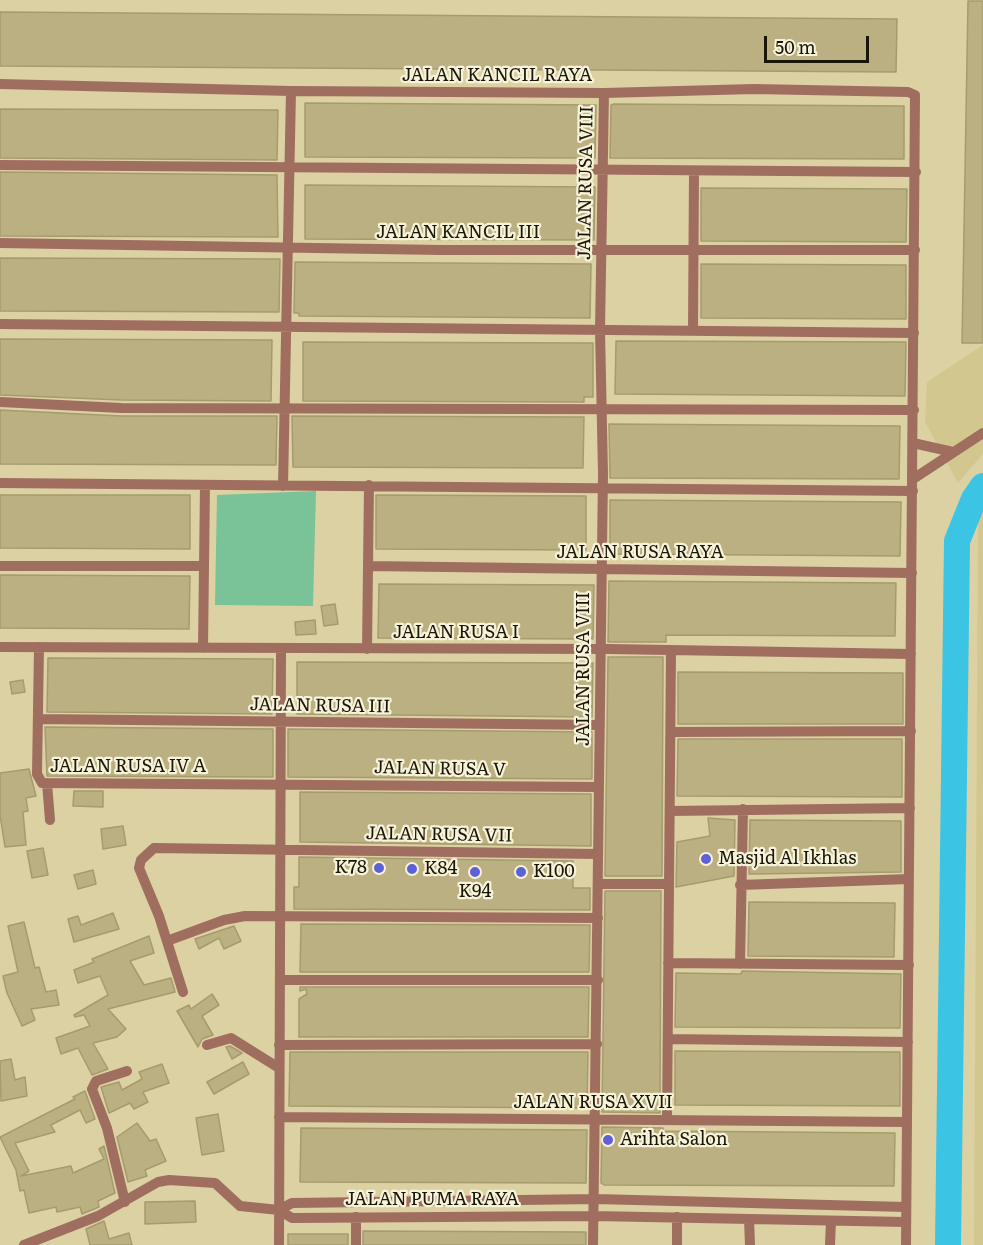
<!DOCTYPE html>
<html>
<head>
<meta charset="utf-8">
<style>
	body { margin:0 }
	#map { position:relative; width:983px; height:1245px; overflow:hidden; background:#dcd1a2; font-family:Literata,serif }
	canvas { display:block }
	.scale { position:absolute; left:764px; top:36px; width:105px; height:27px; box-sizing:border-box; border:3px solid #1a1605; border-top:0; padding-left:8px; font-size:18px; line-height:21px; white-space:nowrap; color:#1a1605; -webkit-text-stroke:4px #f7f2da; paint-order:stroke }
</style>
</head>
<body>
<div id="map">
<canvas width="983" height="1245"></canvas>
<div class="scale">50 m</div>
</div>
<script>
const g = document.querySelector('canvas').getContext('2d');
g.lineJoin = 'round';
function fillPath(path, color) {
  g.fillStyle = color;
  g.fill(path, 'evenodd');
}
function trace(path, color, width, dash) {
  g.strokeStyle = color;
  g.lineWidth = width;
  g.lineCap = dash ? 'butt' : 'round';
  g.setLineDash(dash || []);
  g.stroke(path);
}
function label(font, color, halo, rows, align = 'center') {
  g.font = font + ' Literata,serif';
  g.lineWidth = 4.5;
  g.setLineDash([]);
  g.textBaseline = 'middle';
  g.strokeStyle = halo;
  g.fillStyle = color;
  for (const [text, x, y, turn = 0] of rows) {
    g.save();
    g.translate(x, y);
    g.rotate((+turn || 0) * Math.PI / 180);
    g.textAlign = isNaN(turn) ? turn : align;
    if (halo) g.strokeText(text, 0, 0);
    g.fillText(text, 0, 0);
    g.restore();
  }
}
fillPath(new Path2D(`
	M983,345V454L958,483L925,422L927,382Z
	M983,513V1245H974L978,522Z`), '#d3c790');
fillPath(new Path2D(`
	M316,491L313,606L215,605L217,495Z`), '#7ac297');
trace(new Path2D(`
	M948,1245L957,541L974,499L983,486`), '#3bc4e4', 26);
const building = new Path2D(`
	M968,1H983V343H962Z
	M0,12L897,19L896,72L0,66Z
	M305,103L596,105L595,158L305,157Z
	M614,104L904,106V159L610,158L611,105Z
	M0,109L278,110L277,160L0,158Z
	M0,172L277,175L278,237L0,236Z
	M305,185L595,187L594,240L305,239Z
	M701,188L907,189L906,242L701,241Z
	M0,258L280,259L279,312L0,311Z
	M295,262L591,264L590,318L299,316V313H294Z
	M701,264L906,265V319L701,318Z
	M0,339L272,340L271,401L121,400L0,395Z
	M616,341L906,342L905,396L615,394Z
	M303,342L593,343V397H584V402L303,401Z
	M0,410L121,416H277L276,465L0,464Z
	M292,416L584,417L583,468L293,467Z
	M609,424L900,426L899,479L610,478Z
	M0,495H190V549L0,548Z
	M376,495L586,496V550L376,549Z
	M610,500L901,502L900,556L610,554Z
	M0,575L190,576L189,629L0,628Z
	M609,581L896,583L895,636L666,635V642H608Z
	M379,584L594,585L593,639L378,638Z
	M335,604L338,624L324,626L321,606Z
	M315,620L316,634L296,635L295,622Z
	M608,657H663L662,876H605Z
	M48,658L273,659L272,714L47,712Z
	M297,662L593,663L592,717L297,714Z
	M678,672L903,673V724H678Z
	M23,680L25,692L12,694L10,682Z
	M45,727L273,729V777L47,776Z
	M288,729L592,732V779L288,777Z
	M678,739H902V797L677,796Z
	M29,769L36,796L26,798L28,811L23,812L26,845L5,847L0,815V773Z
	M74,791H103V807L73,806Z
	M300,792L591,794V846L300,842Z
	M708,818L735,820L734,876L676,887L677,842L710,836Z
	M750,820L901,821V872L749,874Z
	M123,826L126,845L103,849L101,829Z
	M43,848L48,875L32,878L27,851Z
	M299,857L573,861V888H590V910L294,909V887H299Z
	M93,870L96,884L78,889L74,875Z
	M605,891H661L660,1113L602,1112Z
	M749,902L895,903L894,957L748,956Z
	M113,913L119,929L74,942L68,919L78,916L81,925Z
	M24,922L35,968L39,967L46,992L56,990L59,1005L31,1009L35,1020L22,1026L7,993L3,976L18,972L8,926Z
	M301,924L590,925L589,972H300Z
	M234,926L241,941L224,949L219,938L199,949L195,939Z
	M149,936L154,953L130,961L144,985L171,978L175,992L108,1009L126,1029L117,1037L93,1043L108,1069L92,1075L78,1048L61,1054L56,1038L90,1026L84,1015L75,1017L74,1015L108,995L100,976L78,983L74,970L94,962L92,959Z
	M742,971L901,974L900,1028L675,1027L676,973L741,974Z
	M300,987H589L588,1037H299V999L307,994L306,989L300,991Z
	M212,994L219,1005L202,1016L213,1035L202,1039L198,1047L177,1011L189,1005L191,1009Z
	M230,1046L242,1053L232,1059L226,1047Z
	M675,1051L900,1052V1106L675,1105Z
	M290,1052H588L587,1108L289,1106Z
	M11,1059L15,1080L25,1077L27,1096L1,1101L0,1061Z
	M243,1062L249,1074L214,1094L207,1082Z
	M162,1064L169,1083L143,1092L148,1102L134,1109L130,1103L109,1113L101,1087L119,1082L122,1090L142,1079L139,1072Z
	M85,1091L95,1119L86,1123L80,1110L51,1125L55,1132L15,1143L29,1171L21,1176L71,1166L73,1173L104,1159L99,1149L104,1146L115,1193L98,1201L99,1207L82,1214L80,1207L57,1212L56,1207L29,1213L24,1190L20,1191L16,1170L0,1137L75,1099L73,1097Z
	M218,1114L224,1151L202,1155L196,1118Z
	M137,1123L150,1141L156,1139L166,1161L145,1170L147,1176L128,1182L117,1137Z
	M602,1127L663,1128V1131L895,1133L894,1186L604,1185L601,1183Z
	M301,1128L587,1130L586,1183L300,1182Z
	M195,1201L196,1222L145,1224V1202Z
	M104,1221L109,1239L129,1233L132,1245H90L86,1229Z
	M363,1231L586,1232V1245H363Z
	M288,1234H348V1245H288Z`);
fillPath(building, '#bbb082');
trace(building, '#a59b6d', 1.5);
trace(new Path2D(`
	M0,84L291,91L604,93L754,89L908,92L915,95L906,1245
	M0,165L916,172
	M0,243L441,250H915
	M0,324L914,333
	M693,331L694,171
	M0,402L121,408L914,410
	M913,443L953,452
	M913,479L983,433
	M0,483L913,491
	M283,486L291,91
	M0,566H204
	M368,566L912,573
	M0,647L608,649L911,654
	M39,647L37,774L42,783L599,787
	M203,648L205,485
	M367,649L369,485
	M39,719L600,725
	M671,732L911,731
	M47,783L50,820
	M670,811L910,808
	M598,884H669
	M740,885L909,879
	M167,941L224,920L245,916L598,918
	M668,963L909,965
	M740,964L743,809
	M280,980H598
	M183,992L159,916L139,868L141,860L154,848L598,854
	M668,1039L908,1042
	M207,1045L231,1038L279,1068
	M279,1045L597,1044
	M279,1117L907,1122
	M667,1120L671,650
	M125,1202L107,1128L92,1089L96,1081L127,1071
	M279,1210L292,1203L596,1199L906,1207
	M356,1217V1245
	M749,1219L750,1245
	M24,1245L98,1216L158,1182L169,1180L215,1183L240,1206L279,1210L292,1218L594,1216L906,1222
	M279,1245L281,649
	M593,1245L603,474L600,330L604,93
	M677,1245V1217
	M830,1245L831,1221`), '#a06e5f', 10);
for (const [x, y, r, color] of [
	[706,859,6,"#5c61d8"],
	[379,868,6,"#5c61d8"],
	[412,869,6,"#5c61d8"],
	[475,872,6,"#5c61d8"],
	[521,872,6,"#5c61d8"],
	[608,1140,6,"#5c61d8"]
]) {
  const dot = new Path2D();
  dot.arc(x, y, r, 0, 2 * Math.PI);
  g.fillStyle = color;
  g.fill(dot);
  trace(dot, '#f7f2da', 2);
}
label('18px', '#1a1605', '#f7f2da', [
	["JALAN KANCIL RAYA",497,76],
	["JALAN RUSA VIII",586,183,-89],
	["JALAN KANCIL III",458,233],
	["JALAN RUSA RAYA",640,553],
	["JALAN RUSA I",456,633],
	["JALAN RUSA VIII",584,669,-90],
	["JALAN RUSA III",320,706,1],
	["JALAN RUSA IV A",128,767],
	["JALAN RUSA V",440,769,1],
	["JALAN RUSA VII",439,835,1],
	["JALAN RUSA XVII",593,1103],
	["JALAN PUMA RAYA",432,1200]
]);
label('18px', '#1a1605', '#f7f2da', [
	["Masjid Al Ikhlas",718,859],
	["K78",367,868,"right"],
	["K84",424,869],
	["K100",533,872],
	["K94",475,892,"center"],
	["Arihta Salon",620,1140]
], 'left');
</script>
</body>
</html>
